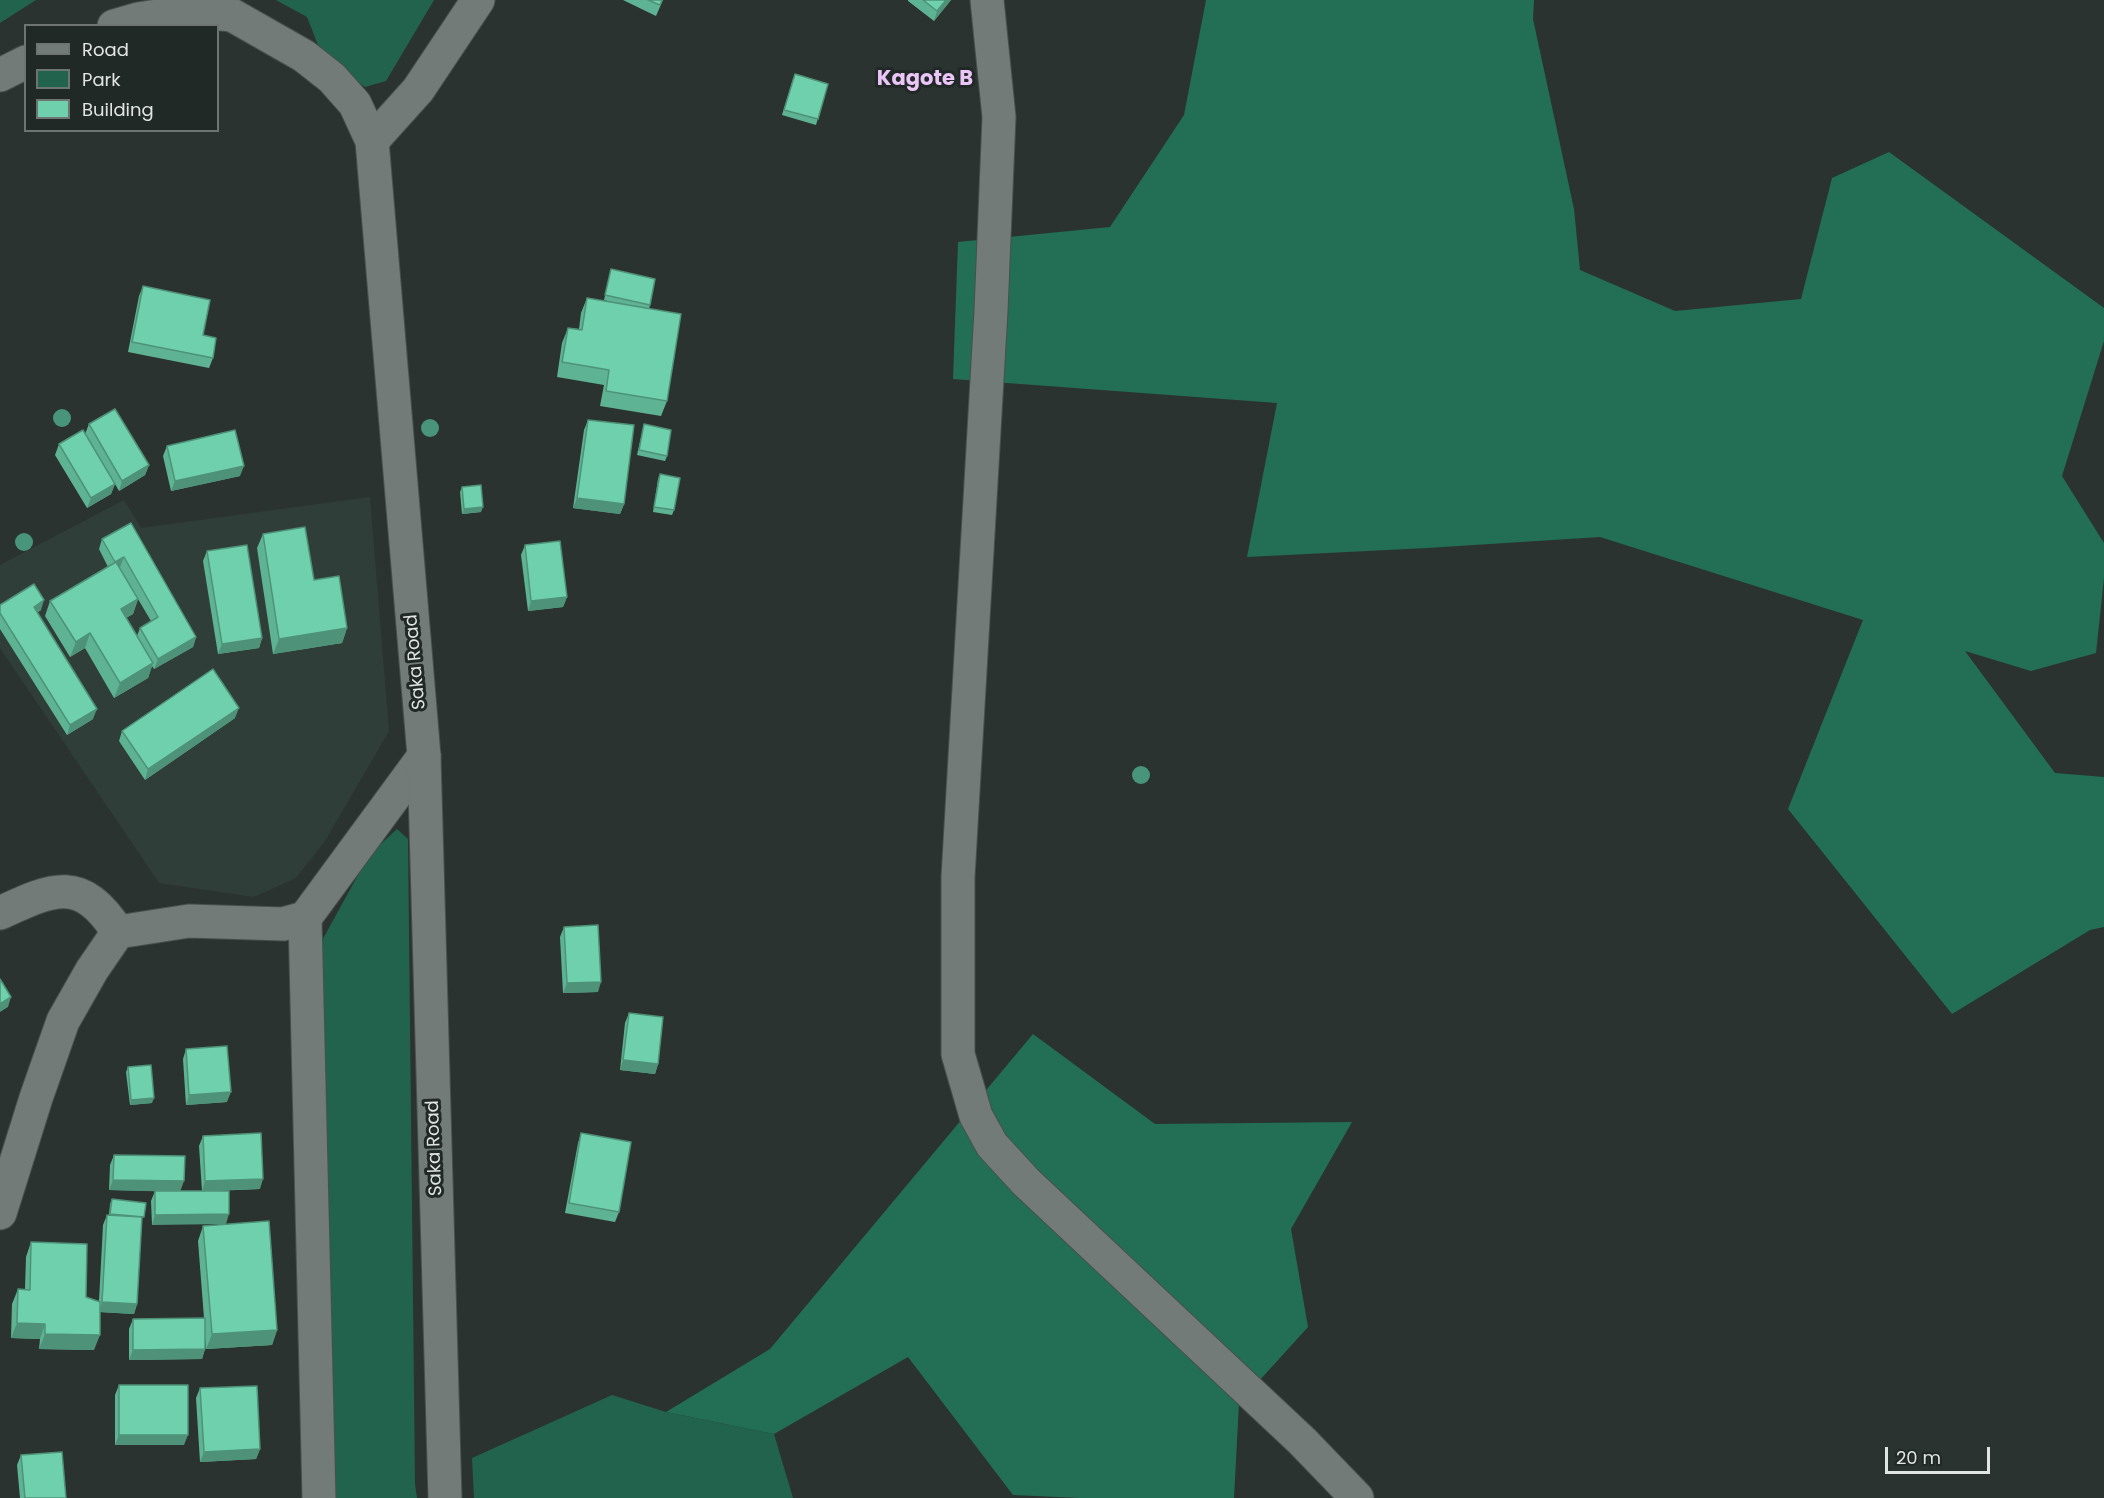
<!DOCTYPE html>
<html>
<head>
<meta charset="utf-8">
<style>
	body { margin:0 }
	#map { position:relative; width:2104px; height:1498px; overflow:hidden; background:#2b3330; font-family:Poppins,sans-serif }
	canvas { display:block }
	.legend { position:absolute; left:24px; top:24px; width:195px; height:108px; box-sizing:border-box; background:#212926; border:2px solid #6d7472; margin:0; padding:8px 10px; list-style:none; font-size:18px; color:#e0e5e3 }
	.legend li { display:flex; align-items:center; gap:12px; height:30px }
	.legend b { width:30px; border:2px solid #6d7472 }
	.scale { position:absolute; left:1885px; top:1447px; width:105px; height:27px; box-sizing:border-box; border:3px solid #e0e5e3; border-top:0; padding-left:8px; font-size:18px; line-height:21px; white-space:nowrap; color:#e0e5e3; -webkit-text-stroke:4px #212926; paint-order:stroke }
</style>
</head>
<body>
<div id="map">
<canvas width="2104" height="1498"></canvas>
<ul class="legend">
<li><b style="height:8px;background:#727b77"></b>Road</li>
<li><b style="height:16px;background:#22634d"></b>Park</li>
<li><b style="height:16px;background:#6fd0ad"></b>Building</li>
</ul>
<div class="scale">20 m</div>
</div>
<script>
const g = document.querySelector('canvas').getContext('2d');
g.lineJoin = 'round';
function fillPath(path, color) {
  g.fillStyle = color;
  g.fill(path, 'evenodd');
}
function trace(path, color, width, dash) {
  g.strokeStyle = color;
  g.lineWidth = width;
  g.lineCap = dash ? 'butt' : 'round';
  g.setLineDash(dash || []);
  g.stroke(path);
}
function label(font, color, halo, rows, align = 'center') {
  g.font = font + ' Poppins,sans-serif';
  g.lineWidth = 6;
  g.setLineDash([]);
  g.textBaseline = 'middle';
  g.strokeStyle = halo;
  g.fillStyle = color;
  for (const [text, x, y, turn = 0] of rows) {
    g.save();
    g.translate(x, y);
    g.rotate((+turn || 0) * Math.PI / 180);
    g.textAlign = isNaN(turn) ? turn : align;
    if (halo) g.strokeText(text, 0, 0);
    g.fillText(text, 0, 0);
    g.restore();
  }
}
fillPath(new Path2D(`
	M370,497L389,731L325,841L296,878L254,897L159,883L0,648V565L124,500L141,528Z`), '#2f3e38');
fillPath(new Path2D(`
	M0,0H36L0,23Z
	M276,0H434L386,81L365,87L343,72L318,45L307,17Z
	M397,829L408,839L415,1484L417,1498H317L319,946L369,855Z
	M612,1395L666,1412L774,1434L793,1498H474L472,1458Z`), '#22634d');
fillPath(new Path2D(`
	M1206,0H1534L1533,19L1574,209L1580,270L1675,311L1801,299L1832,178L1889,152L2104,308V341L2062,476L2104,543V578L2096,653L2031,671L1965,651L2055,773L2104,777V927L2090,930L1952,1014L1788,809L1863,620L1600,537L1427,548L1247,557L1277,403L953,379L958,242L1110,227L1184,115Z
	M1033,1034L1155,1124L1352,1122L1291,1229L1308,1327L1239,1403L1234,1498H1080L1013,1495L908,1357L774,1434L666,1412L770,1349Z`), '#226f56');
const street = new Path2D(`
	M987,0L999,117L991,311L958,877V1054L976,1116L992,1145L1026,1182L1302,1441L1357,1498
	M372,141L418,90L478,0
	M0,913C54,888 81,875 118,932
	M305,918L319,1498
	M0,1213L36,1098L63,1021L92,970L118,932L189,921L283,924L305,918L424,756`);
const secondary = new Path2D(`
	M114,26L138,19L190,11L232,15L304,56L332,78L355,104L372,141L424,756L445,1498
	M0,75L26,62`);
trace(street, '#48504d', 35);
trace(secondary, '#48504d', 35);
trace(street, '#727b77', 33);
trace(secondary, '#727b77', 33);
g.fillStyle = '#48957b';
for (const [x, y] of [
	[62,418],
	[430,428],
	[24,542],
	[1141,775]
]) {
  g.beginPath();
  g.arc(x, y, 9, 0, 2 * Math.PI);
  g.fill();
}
fillPath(new Path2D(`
	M623,0H663L656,16Z
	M908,0H951L934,21L908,1Z
	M793,79L828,84L816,125L782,115Z
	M611,269L650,305L649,309L667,401L661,416L600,406L604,385L557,377L562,343L568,328L579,329L581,313L587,298L619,304L604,300Z
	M143,286L203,335L213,358L209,368L128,352L139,296Z
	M588,420L624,504L620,514L573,508L584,430Z
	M89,424L149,465L145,475L119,491L115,484L111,494L87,508L55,455L59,444L85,434Z
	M644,424L667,456L665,461L637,455Z
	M167,446L240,476L171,491L163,456Z
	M660,474L674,510L672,515L653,512L658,479Z
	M462,487L481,512L462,514L460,492Z
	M131,523L196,637L193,647L154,669L152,666L148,678L114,698L85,648L70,657L45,616L50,601L108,567L99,549L102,539ZM138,599L151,621L140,628L137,636L126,618L133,614Z
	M263,534L347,628L342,643L273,654L257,548Z
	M525,545L567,597L563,607L528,611L521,555Z
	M207,551L262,638L259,648L218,654L203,561Z
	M0,605L41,610L37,613L93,719L67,735L0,629Z
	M235,718L145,780L119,741L122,731Z
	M564,927L598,992L563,993L560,937Z
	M629,1013L658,1064L655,1074L620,1070L625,1023Z
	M186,1049L227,1102L186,1105L183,1059Z
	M128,1067L152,1103L130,1105L126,1072Z
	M581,1133L619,1212L615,1222L565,1213L578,1143Z
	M203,1136L260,1189L214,1191L152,1225L151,1201L155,1191L109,1190L110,1165L114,1155L181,1191H202L199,1146Z
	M112,1199L142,1223L141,1222L137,1304L134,1314L100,1312L94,1350L39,1349L40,1339L11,1338L12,1304L18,1289H25L26,1257L31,1242L86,1297L99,1301L103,1225L107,1215H109L110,1204Z
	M203,1226L277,1330L272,1345L206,1349L205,1337V1349L202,1359L129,1360V1329L133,1319L204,1318L198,1241Z
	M119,1385L184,1445H115V1395Z
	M200,1388L260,1449L256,1459L200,1462L196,1398Z
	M21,1455L66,1498H20L17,1465Z`), '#5fb395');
fillPath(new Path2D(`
	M946,0H951L934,21L937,11Z
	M149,465L145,475L119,491L122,481Z
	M244,466L240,476L171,491L175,481Z
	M115,484L111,494L87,508L91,498Z
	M577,498L624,504L620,514L573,508Z
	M483,507L481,512L462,514L464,509Z
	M124,557L120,567L111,572L115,562Z
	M567,597L563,607L528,611L531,601Z
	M138,599L133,614L115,624L121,609Z
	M44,600L41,610L30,617L34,607Z
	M347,628L342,643L273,654L279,639Z
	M90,633L85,648L70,657L76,642Z
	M196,637L193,647L154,669L158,659Z
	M262,638L259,648L218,654L222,644Z
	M153,663L148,678L114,698L120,683Z
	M239,708L235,718L145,780L148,769Z
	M97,709L93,719L67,735L70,725Z
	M601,982L598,992L563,993L567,983Z
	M11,997L8,1007L0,1012V1004Z
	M623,1060L658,1064L655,1074L620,1070Z
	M231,1092L227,1102L186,1105L189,1095Z
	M154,1098L152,1103L130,1105L131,1100Z
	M263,1179L260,1189L202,1191L205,1181Z
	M113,1180L184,1181L180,1192L109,1190Z
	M229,1214L226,1224L152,1225L155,1215Z
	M102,1302L137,1304L134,1314L99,1312Z
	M17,1323L45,1324L40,1339L11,1338Z
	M277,1330L272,1345L206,1349L212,1334Z
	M45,1334L100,1335L94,1350L39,1349Z
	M205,1349L202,1359L129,1360L133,1350Z
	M119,1435H188L184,1445H115Z
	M260,1449L256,1459L200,1462L204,1452Z`), '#4e9279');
const building = new Path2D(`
	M648,0H662L660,5Z
	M923,0H946L937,11Z
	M795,74L828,84L818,119L784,110Z
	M611,269L655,279L650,305L605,295Z
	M143,286L210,300L203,335L216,338L213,358L132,342Z
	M587,298L681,314L667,401L606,391L609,370L562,362L568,328L582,330Z
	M115,409L149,465L122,481L89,424Z
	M588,420L634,425L624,504L577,498Z
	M644,424L671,430L667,456L639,450Z
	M83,430L115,484L91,498L59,444Z
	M235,430L244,466L175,481L167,446Z
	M660,474L680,478L674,510L654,507Z
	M481,485L483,507L464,509L462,487Z
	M131,523L196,637L158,659L140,628L158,617L124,557L115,562L102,539Z
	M305,527L314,580L339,576L347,628L279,639L263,534Z
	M560,541L567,597L531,601L525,545Z
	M247,545L262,638L222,644L207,551Z
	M116,562L138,599L121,609L153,663L120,683L90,633L76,642L50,601Z
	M34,584L44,600L34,607L97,709L70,725L0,613V605Z
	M213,669L239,708L148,769L122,731Z
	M598,925L601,982L567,983L564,927Z
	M0,979L11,997L0,1004Z
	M629,1013L663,1017L658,1064L623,1060Z
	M227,1046L231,1092L189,1095L186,1049Z
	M151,1065L154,1098L131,1100L128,1067Z
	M261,1133L263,1179L205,1181L203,1136Z
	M581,1133L631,1142L619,1212L569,1203Z
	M114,1155L185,1156L184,1181L113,1180Z
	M155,1191H229V1214L155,1215Z
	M112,1199L146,1203L144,1217L110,1214Z
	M107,1215L142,1217L137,1304L102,1302Z
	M269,1221L277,1330L212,1334L203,1226Z
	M31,1242L87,1244L86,1297L100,1302V1335L45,1334V1324L17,1323L18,1289L30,1290Z
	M205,1318V1349L133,1350V1319Z
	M119,1385H188V1435H119Z
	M257,1386L260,1449L204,1452L200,1388Z
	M62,1452L66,1498H25L21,1455Z`);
fillPath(building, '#6fd0ad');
trace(building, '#4e9279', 1.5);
label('18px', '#e0e5e3', '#212926', [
	["Saka Road",416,662,-95],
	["Saka Road",435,1148,-92]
]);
label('bold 21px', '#ebc5f8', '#212926', [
	["Kagote B",925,80]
]);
</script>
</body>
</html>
